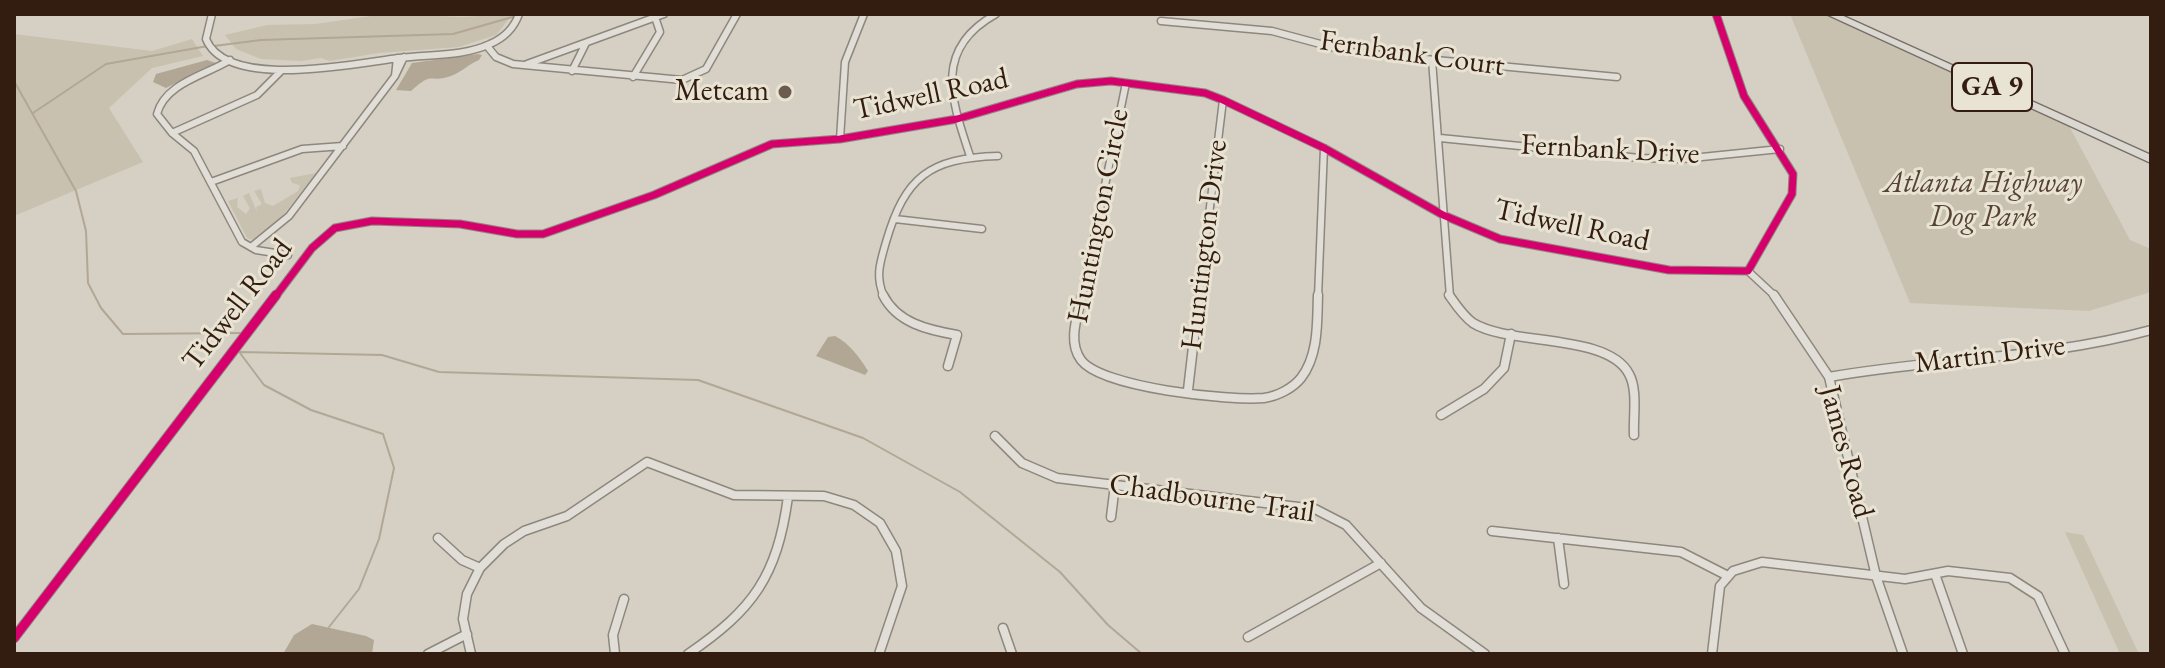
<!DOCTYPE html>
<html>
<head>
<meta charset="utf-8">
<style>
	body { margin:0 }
	#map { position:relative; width:2165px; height:668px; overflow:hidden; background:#d5d0c3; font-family:"EB Garamond",serif }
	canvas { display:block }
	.frame { position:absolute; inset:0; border:16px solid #331d10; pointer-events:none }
</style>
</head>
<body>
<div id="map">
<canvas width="2165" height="668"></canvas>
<div class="frame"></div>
</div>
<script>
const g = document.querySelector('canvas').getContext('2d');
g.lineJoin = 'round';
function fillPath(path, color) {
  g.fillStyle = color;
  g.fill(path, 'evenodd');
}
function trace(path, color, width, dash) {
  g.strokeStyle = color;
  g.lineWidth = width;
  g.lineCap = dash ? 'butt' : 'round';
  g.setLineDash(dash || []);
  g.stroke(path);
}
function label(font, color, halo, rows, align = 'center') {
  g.font = font + ' "EB Garamond",serif';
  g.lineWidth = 6;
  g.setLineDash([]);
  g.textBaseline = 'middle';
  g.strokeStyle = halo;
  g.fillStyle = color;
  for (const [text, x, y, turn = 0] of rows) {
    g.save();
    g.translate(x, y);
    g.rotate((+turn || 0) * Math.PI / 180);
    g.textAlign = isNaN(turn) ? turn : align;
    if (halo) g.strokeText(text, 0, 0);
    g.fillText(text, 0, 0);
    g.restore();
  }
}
fillPath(new Path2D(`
	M385,14L462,17L513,14L496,35L459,47L379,53L330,61L321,58L301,61L261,59L236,49L225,35L267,25L315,24Z
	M1790,14H1828L2067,122L2130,240L2151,249V292L2089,311L1910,303Z
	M14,34L152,51L192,39L203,56L152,68L109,108L143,162L14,216Z
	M316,173L280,219L253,240L247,238L228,201L238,198L237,207L246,214L250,208L243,196L249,193L257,212L256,207L262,204L254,191L261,189L265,203L273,206L298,191L300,185L292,183L290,178Z
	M2065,532L2083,535L2139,654H2120Z`), '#c9c1af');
fillPath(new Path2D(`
	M478,54L482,55L479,60C469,64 460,73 451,76C426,84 435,70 411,91L396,90L412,63Z
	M207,60L216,63L166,88L153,82L156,74Z
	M835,336C849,343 860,358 868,371L865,375L816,356L828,337Z
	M312,624L366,636L374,640L372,654H283L294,635Z`), '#b2a795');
trace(new Path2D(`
	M214,46L261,40L453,34L516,16
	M14,81L76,191L86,231L88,283L101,308L123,334L242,333
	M33,113L106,64L208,46
	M240,352L382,355L439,372L698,380L863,438L960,492L1060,572L1108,625L1142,654
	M240,353L264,385L311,410L383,434L394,468L379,539L359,589L329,627`), '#b2a795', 2);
const minorFar1 = new Path2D(`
	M212,14L206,39C227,91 357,63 399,58C429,54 462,57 490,44C504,38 514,28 519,14
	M1161,21L1272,31L1350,52L1617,77
	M487,46L496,57L513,64L682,80L706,69L737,14
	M397,58L395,76L404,57
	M230,60C206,75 165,83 157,114L172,133L194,151L242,242L256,250L288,255
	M1432,60L1450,297
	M527,64L664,14
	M572,71L586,43
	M633,77L660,32L655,17
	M172,133L257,95L281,71
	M1440,138L1640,158L1682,159L1780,149
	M840,139L845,62L864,14
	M970,156C951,99 933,49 996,14
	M211,182L302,149L343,146
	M895,219L982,229
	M251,247L289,216L395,76
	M1748,271L1776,297
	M275,297L312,248L335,228L372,221L460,224L517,234H543L654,195L772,144L840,139L957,119L1077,84L1111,81L1205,93L1223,100L1324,148L1443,215L1500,239L1669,270L1748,271L1792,194L1793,174L1744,96L1716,14
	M884,297C875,276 880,263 886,242C905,177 929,158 998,156
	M1082,297L1126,83
	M1199,297L1223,100
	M1318,297L1324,148`);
const minor = new Path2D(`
	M883,295C897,323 928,330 957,335L948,366
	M1082,295C1078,315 1067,341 1081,360C1102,388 1230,401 1264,398C1278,396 1293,388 1301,378C1319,355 1317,321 1318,295
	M1449,295C1456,305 1463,316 1473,323C1510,346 1608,333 1629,374C1638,390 1633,417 1634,435
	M1774,295L1829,377L1876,576L1903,654
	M1829,377C1936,358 2045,359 2151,330
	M1188,390L1199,295
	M1441,415L1484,389L1504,368L1511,334
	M995,436L1022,463L1057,478L1315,509L1346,525L1421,608L1485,654
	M1111,517L1115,485
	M1492,531L1681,552L1726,575
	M438,538L462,560L480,568
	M1558,538L1564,584
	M1935,574L1963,654
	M1003,628L1012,654
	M1248,637L1381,563
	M14,638L276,295
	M428,654L467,634
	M471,654L463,619L467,594L480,568L504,544L524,531L567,516L647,462L734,495L824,496L854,505L880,523L896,551L902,586L879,654
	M615,654L613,635L624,599
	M688,654C754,609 777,576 788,497
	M1712,654L1720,586L1733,571L1762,562L1905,579L1948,571L2010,578L2038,596L2065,654`);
const primary = new Path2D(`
	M1826,14H1839L2151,155V163Z`);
trace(minorFar1, '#8e877e', 9);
trace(minor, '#8e877e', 11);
trace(primary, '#766f67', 3);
trace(minorFar1, '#e0ded7', 6);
trace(minor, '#e0ded7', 8);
fillPath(primary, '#dad8d0');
trace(new Path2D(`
	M275,297L312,248L335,228L372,221L460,224L517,234H543L654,195L772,144L840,139L957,119L1077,84L1111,81L1205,93L1223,100L1324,148L1443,215L1500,239L1669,270L1748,271L1792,194L1793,174L1744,96L1716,14`), '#d6006c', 7);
trace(new Path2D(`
	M14,638L276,295`), '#d6006c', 9);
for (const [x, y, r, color] of [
	[785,92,8,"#6c5c4f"]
]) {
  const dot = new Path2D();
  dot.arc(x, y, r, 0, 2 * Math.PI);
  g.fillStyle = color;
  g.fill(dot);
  trace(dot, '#e9e3d3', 3);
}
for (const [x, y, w] of [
	[1992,87,80]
]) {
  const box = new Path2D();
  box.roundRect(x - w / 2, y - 24, w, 48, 6);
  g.fillStyle = '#e9e3d3';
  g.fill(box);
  trace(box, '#331d10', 2);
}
label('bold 28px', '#331d10', null, [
	["GA 9",1992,87]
]);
label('30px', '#331d10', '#e9e3d3', [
	["Fernbank Court",1412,54,8],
	["Tidwell Road",931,95,-12],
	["Fernbank Drive",1610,150,3],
	["Huntington Circle",1099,216,-79],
	["Tidwell Road",1572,226,12],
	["Huntington Drive",1205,245,-83],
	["Tidwell Road",238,305,-52],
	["Martin Drive",1990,355,-7],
	["James Road",1846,452,75],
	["Chadbourne Trail",1212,499,8]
]);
label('30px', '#331d10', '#e9e3d3', [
	["Metcam",769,92]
], 'right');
label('italic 30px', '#564334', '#e9e3d3', [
	["Atlanta Highway",1983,184],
	["Dog Park",1983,218]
]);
</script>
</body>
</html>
